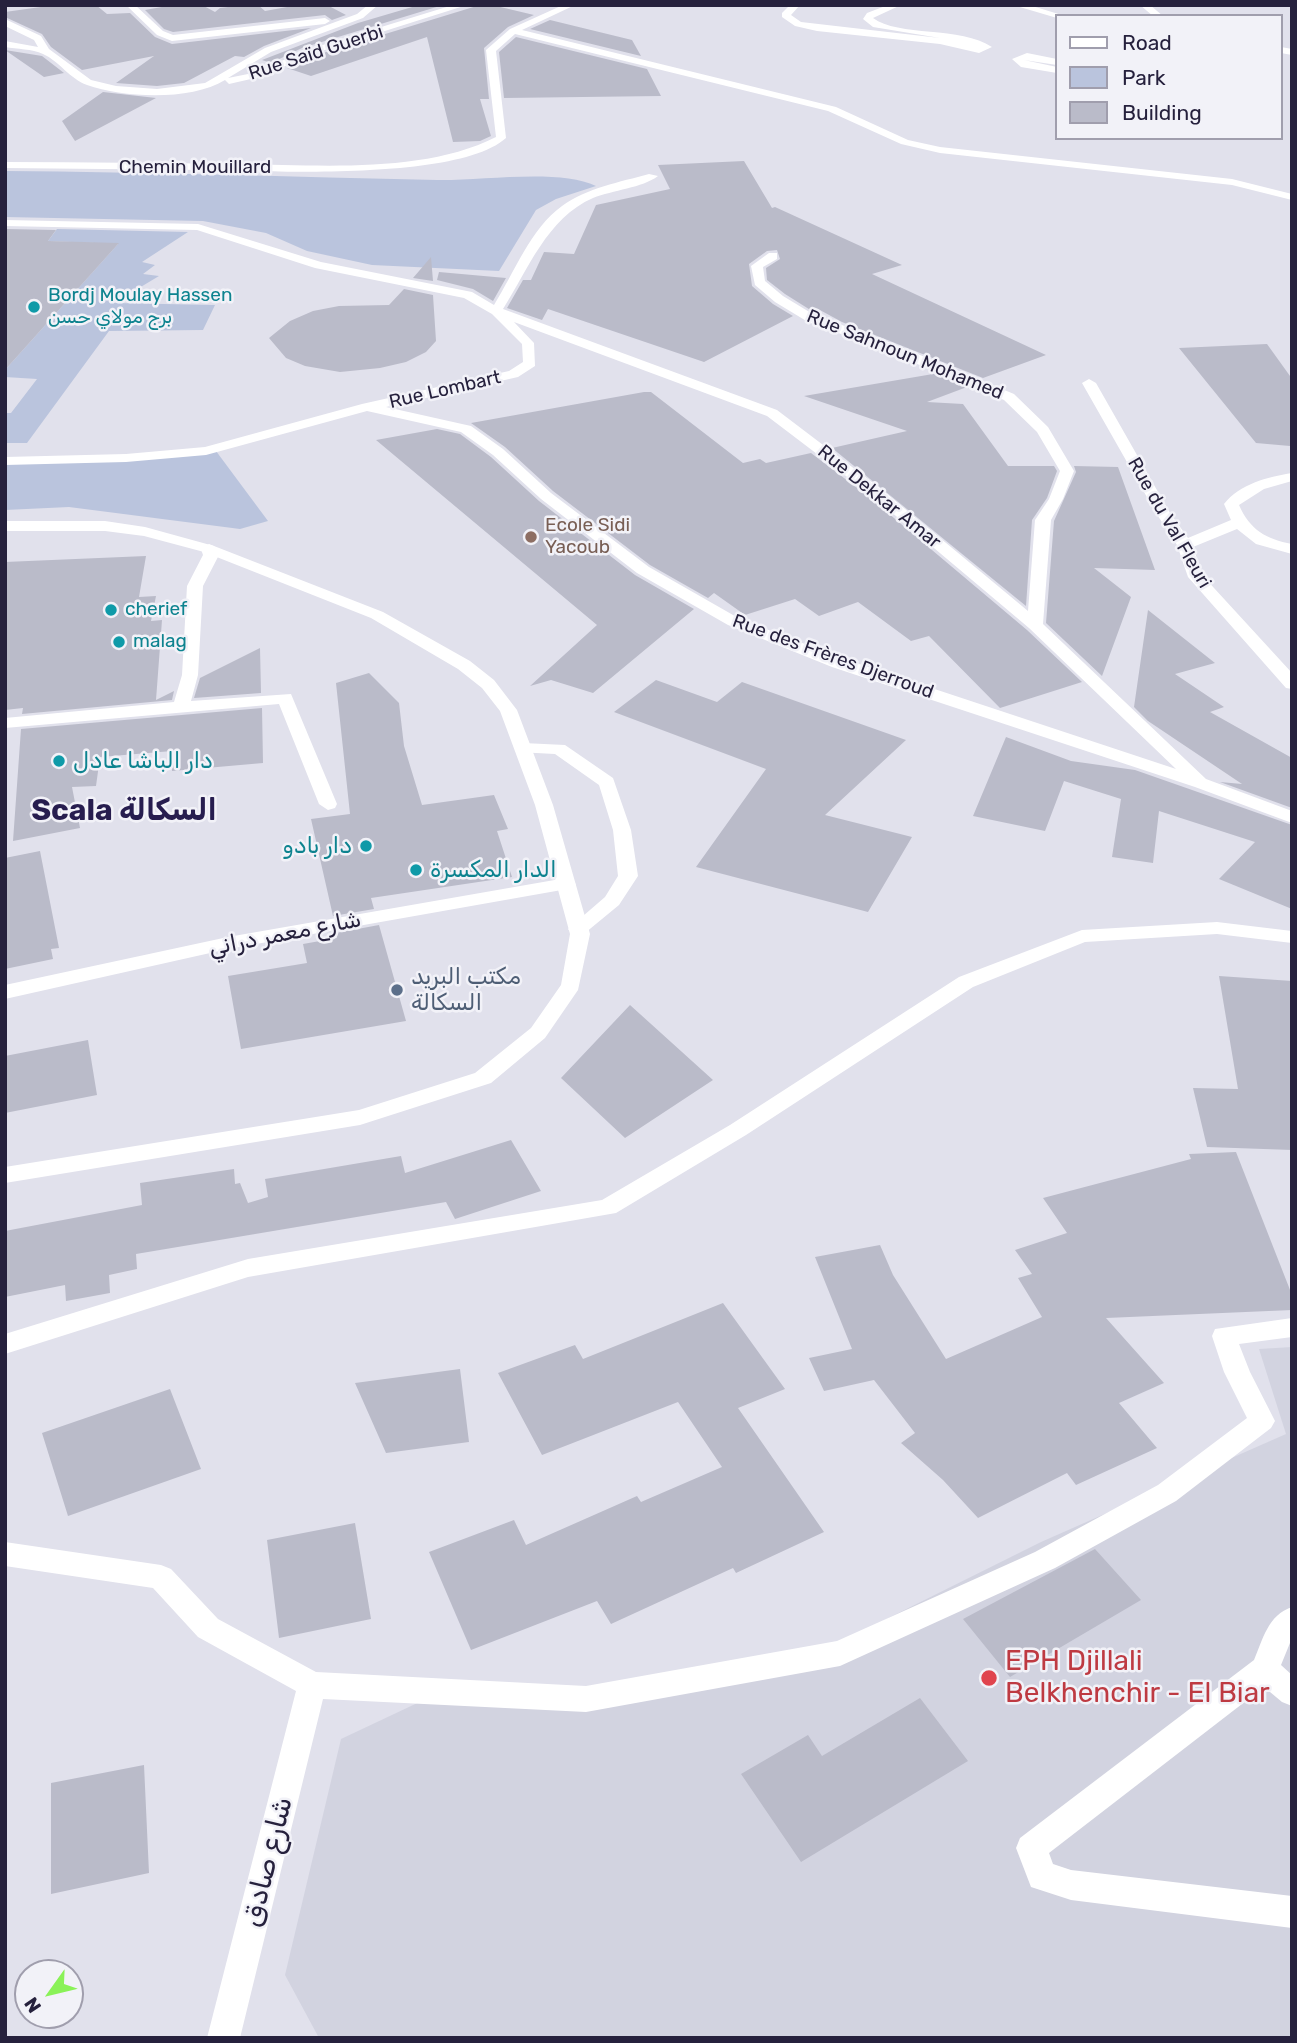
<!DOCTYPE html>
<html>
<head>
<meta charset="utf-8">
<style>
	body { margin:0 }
	#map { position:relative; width:1297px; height:2043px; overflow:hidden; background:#e1e1ec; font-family:Rubik,sans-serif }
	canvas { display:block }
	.frame { position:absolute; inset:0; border:7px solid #26213d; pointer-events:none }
	.legend { position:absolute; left:1055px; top:14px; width:228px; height:126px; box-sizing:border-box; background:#f2f2f8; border:2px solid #a09ead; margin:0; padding:9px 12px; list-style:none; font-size:21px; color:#26213d }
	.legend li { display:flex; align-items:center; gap:14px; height:35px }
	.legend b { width:35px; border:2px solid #a09ead }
	.north { position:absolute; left:14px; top:1959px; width:70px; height:70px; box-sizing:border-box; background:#f2f2f8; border:2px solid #a09ead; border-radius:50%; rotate:236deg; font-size:19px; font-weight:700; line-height:28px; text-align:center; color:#26213d }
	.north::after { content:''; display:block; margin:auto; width:24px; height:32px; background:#8af258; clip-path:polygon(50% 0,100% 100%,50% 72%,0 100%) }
</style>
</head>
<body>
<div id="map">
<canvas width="1297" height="2043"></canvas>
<div class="frame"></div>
<ul class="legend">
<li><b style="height:9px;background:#fff"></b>Road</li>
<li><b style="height:19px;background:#bac4dd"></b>Park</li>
<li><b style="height:19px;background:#babbc9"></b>Building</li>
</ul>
<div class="north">N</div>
</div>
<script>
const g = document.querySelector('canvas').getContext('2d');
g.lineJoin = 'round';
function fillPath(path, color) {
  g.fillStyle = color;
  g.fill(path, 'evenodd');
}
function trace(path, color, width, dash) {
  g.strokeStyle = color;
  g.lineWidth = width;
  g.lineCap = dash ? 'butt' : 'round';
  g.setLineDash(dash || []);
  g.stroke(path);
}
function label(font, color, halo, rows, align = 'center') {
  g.font = font + ' Rubik,Cairo,sans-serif';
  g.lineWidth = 5;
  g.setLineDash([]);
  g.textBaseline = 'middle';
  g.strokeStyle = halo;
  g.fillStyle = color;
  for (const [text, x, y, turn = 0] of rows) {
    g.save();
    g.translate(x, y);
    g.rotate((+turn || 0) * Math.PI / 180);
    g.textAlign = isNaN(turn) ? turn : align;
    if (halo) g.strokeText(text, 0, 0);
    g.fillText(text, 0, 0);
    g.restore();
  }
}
fillPath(new Path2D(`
	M1292,1347V2038H319L285,1975L341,1739L428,1698H563L810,1657L1041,1542L1286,1434L1259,1349Z`), '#d2d3e0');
fillPath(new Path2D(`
	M5,171C149,172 293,177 437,180C479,181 560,168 596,186L556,199L536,210L499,271L372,265L307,251L266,233L203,221L5,217Z
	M57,229L188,232L142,262L155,265L143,274L159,276L114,303L215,305L203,330L109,331L27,443H5V413H11L37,379L5,377V370L118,244L48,241Z
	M216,451L268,521L240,529L69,507L5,510V460Z`), '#bac4dd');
fillPath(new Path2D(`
	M55,5H96L107,14L130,13L155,37L172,44L311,28L264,46L244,57L235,56L184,83L157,86L116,83L154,56L82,70L51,47L42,34L5,17V12Z
	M173,5H202L215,12L220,8L244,5H258L265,11L298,5H327L346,15L332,20L325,15L173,32L164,29L145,10Z
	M419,5H443L302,48L271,63L262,60L358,23Z
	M480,5H492L534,15L508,27L484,48L489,99H480L491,136L480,141L453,142L427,37L311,76L287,68L310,57Z
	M550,20L632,40L641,56L530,29Z
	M516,37L647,69L661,96L504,98L499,52Z
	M5,50L42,56L64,73L44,77Z
	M103,92L156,98L75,141L62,121Z
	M744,161L772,208L775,207L902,265L872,274L1046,355L983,378L842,322L818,309L812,311L785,294L767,280L766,268L780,259L777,250L767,251L749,264L752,286L773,304L793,316L704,362L548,309L542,320L507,308L523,280H531L544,252L574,254L596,205L670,189L658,165Z
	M5,229L56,230L48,241L119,243L5,370Z
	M431,257L433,281L413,278Z
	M439,272L506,278L493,301L473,289L437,280Z
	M404,289L433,295L436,341L426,352L406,362L380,368L340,372L305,366L286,358L269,338L290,321L313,311L339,306L389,305Z
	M1267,344L1290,376V446L1256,443L1179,348Z
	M927,371L967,387L927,402L963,404L1008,466H1054L1057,471L1047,498L1032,520L1026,606L832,448L907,431L804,396L933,374Z
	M644,392H651L743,463L760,459L766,463L811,453L869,497L1027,630L1082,682L1000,708L929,636L911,641L858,602L819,616L795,599L745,615L714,593L708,598L650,565L553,491L505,447L471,423Z
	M437,429L460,434L491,457L539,501L635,575L694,609L593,693L551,680L530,686L597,625L376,440Z
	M1074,466L1118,467L1155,570L1094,568L1131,597L1102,676L1046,623L1054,521L1076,472Z
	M146,556L139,597L156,596L151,621L162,620L156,700L174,691L172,700L22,714L23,708L5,710V562Z
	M1148,610L1215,663L1175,674L1224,707L1210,712L1292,758V808L1220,782L1242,784L1148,721L1134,707Z
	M260,648L261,693L194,698L200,678Z
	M369,673L399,703L404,746L422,805L494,795L508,829L497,831L512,877L371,898L374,909L333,916L311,819L350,814L336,683Z
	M656,680L717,702L742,682L906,740L825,815L912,837L868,912L696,867L766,769L614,712Z
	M262,708L263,763L172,771V751L100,757L96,786L72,787L80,828L13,841L21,729Z
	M1006,737L1071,761L1135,770L1292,825V909L1219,879L1255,842L1159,811L1153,863L1112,857L1121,799L1064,781L1045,831L973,816Z
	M40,851L59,948L51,949L53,959L5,969V858Z
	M379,925L406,1021L241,1049L228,976L307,963L303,944L337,938L336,933Z
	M1219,976L1292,981V1150L1207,1147L1193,1088L1238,1089Z
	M630,1005L713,1080L625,1138L561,1078Z
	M88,1040L97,1095L5,1113V1056Z
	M511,1140L541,1191L455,1219L446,1202L136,1254L137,1269L109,1275L110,1293L66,1301L65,1285L5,1297V1231L142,1205L140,1183L234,1169L235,1184L240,1183L248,1203L268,1197L265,1179L401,1156L405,1173Z
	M1236,1152L1292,1295V1310L1106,1318L1164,1383L1119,1403L1157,1448L1076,1485L1067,1473L978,1518L943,1480L901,1443L915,1433L874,1380L824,1391L809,1358L852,1349L815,1257L880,1245L893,1275L946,1359L1042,1317L1018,1278L1032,1274L1015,1250L1067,1233L1043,1198L1191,1159L1189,1154Z
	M723,1303L785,1389L738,1408L824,1532L736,1573L733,1568L611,1624L597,1601L471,1650L429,1552L514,1520L526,1545L637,1496L641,1502L722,1467L678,1402L542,1455L498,1373L575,1345L583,1359Z
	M460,1369L469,1442L386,1453L355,1383Z
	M170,1389L201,1469L68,1516L42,1433Z
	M355,1523L371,1619L279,1638L267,1540Z
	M1095,1549L1141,1600L1010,1677L963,1619Z
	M920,1698L968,1761L801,1862L741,1774L808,1735L822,1756Z
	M144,1765L149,1873L51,1894V1783Z`), '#babbc9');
fillPath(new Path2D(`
	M523,743L565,745L613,778L631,830L638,876L619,905L585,933H571L568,929L605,897L618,876L613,830L599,785L555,754L517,752L514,748L517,744Z
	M1292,1607V1638L1281,1665L1292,1675V1706L1282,1702L1264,1687L1049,1853L1053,1864L1071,1870L1292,1896V1928L1071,1900L1031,1887L1016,1848L1020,1838L1254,1660C1263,1639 1268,1615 1292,1607Z`), '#fff');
fillPath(new Path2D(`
	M126,5H135L163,31L173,35L325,18L330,21L325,24L172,41L157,35Z
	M368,5H378L363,18L271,52L228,78L258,72L303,51L453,5H467L309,55L264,76L229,84L225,80C191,101 124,98 87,85C70,79 59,61 43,54C32,49 17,49 5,47V41L38,47L34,40L5,26V19L41,36L49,49L91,80L116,86L157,89L205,83L265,48L357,14Z
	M563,5H575L522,30L836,107L908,140L940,147L1232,179L1292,194V200L1232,185L940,153L901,144L828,111L515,34L496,51L506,138C458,181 269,171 203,170C137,169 71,169 5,168V162C83,162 161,163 239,164C319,165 423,174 496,137L486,50L510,29Z
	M790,5H800L791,15L801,22L940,38L873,27L863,19L867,13L888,5H901L873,18C898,37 961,26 992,47L979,53L940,44L817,31L795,26L782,17V13Z
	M1013,5H1029L1065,16L1057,18Z
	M1140,5H1150L1163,16H1153Z
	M1281,47L1292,49V55L1281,53Z
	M1027,53L1057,59V65L1024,60L1057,67V73L1021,67L1012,59Z
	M649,174L658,176C642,188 613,190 593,198C547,218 528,270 503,309L777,410L881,489L1028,611L1035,520L1049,499L1060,471L1037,432L1004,400L869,344L808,322L775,302L755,285L751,266L769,253H777V259L763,267L765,281L783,296L816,316L879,338L1014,394L1048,427L1074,471L1063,499L1051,520L1043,624L1206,779L1292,811V823L1195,787L832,667L728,625L637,573L541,499L493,455L461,432L367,411L206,455L126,462L5,465V457L126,454L205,447L362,404L509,371L523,362L522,344L492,314L464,298L315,268L197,230L5,226V220L198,224L321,262L472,292L494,305C514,273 531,228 562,206C587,188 620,182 649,174ZM514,322L767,416L871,495L1029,628L1176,769L844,659L740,619L649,567L551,493L503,449L471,426L386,407L518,377L535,366L534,343Z
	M1089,379L1096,383L1170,513L1188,538L1231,520L1224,504C1240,484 1267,477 1292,473V481L1264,489L1239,505C1250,530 1266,539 1292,544V554L1256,544L1237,529L1193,547L1203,576L1292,673V689L1286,688L1188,577L1177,545L1156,513L1082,383Z
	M209,544L214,546L219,555L203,586L198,675L191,701L291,694L337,804L335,808L328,810L319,804L279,704L5,728V718L174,702L182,675L187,586L203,555L201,549Z
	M566,878L576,884L573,888L228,949L5,999V985L228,937Z
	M1292,1318V1337L1239,1344L1250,1372L1275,1421L1271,1428L1176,1501L1055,1568L840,1666L586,1712L323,1699L240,2038H207L296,1691L198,1637L153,1588L5,1566V1542L161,1565L171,1569L218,1619L316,1672L586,1686L837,1641L1035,1552L1158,1485L1247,1418L1224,1372L1212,1336L1215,1329Z`), '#fff');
fillPath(new Path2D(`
	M5,521H105L145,527L214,546L383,612L470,661L494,680L517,710L553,805L590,934L578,990L545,1038L491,1083L360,1125L5,1183V1167L359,1110L475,1073L531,1028L561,985L570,934L535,805L500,711L482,688L458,669L371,618L204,552L144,536L105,531H5Z
	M1217,922L1292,931V943L1217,934L1085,942L973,987L746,1135L616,1213L248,1277L5,1354V1334L248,1259L602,1200L730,1125L959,977L1082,930Z`), '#fff');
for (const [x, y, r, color] of [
	[34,307,7,"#0f9aa8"],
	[531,537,7,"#8d6e63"],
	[111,610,7,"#0f9aa8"],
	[119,642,7,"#0f9aa8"],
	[59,761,7,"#0f9aa8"],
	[366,846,7,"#0f9aa8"],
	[416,870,7,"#0f9aa8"],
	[397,990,7,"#5c6f8a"],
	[989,1678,9,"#e0444e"]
]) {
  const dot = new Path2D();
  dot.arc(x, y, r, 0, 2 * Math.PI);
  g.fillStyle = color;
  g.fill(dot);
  trace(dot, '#f2f2f8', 2.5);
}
label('19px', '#26213d', '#f2f2f8', [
	["Rue Saïd Guerbi",316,53,-18],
	["Chemin Mouillard",195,168],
	["Rue Sahnoun Mohamed",905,355,22],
	["Rue Lombart",445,390,-13],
	["Rue Dekkar Amar",879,497,39],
	["Rue du Val Fleuri",1169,523,60],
	["Rue des Frères Djerroud",833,657,20]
]);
label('19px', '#0d838f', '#f2f2f8', [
	["Bordj Moulay Hassen",48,296],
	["برج مولاي حسن",48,318],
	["cherief",125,610],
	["malag",133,642]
], 'left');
label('19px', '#785e54', '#f2f2f8', [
	["Ecole Sidi",545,526],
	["Yacoub",545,548]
], 'left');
label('23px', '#0d838f', '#f2f2f8', [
	["دار الباشا عادل",73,761],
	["دار بادو",352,846,"right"],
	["الدار المكسرة",430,870]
], 'left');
label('23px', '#26213d', '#f2f2f8', [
	["شارع معمر دراني",285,934,-11]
]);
label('23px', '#4e5e75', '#f2f2f8', [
	["مكتب البريد",411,977],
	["السكالة",411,1003]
], 'left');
label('28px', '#be3a42', '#f2f2f8', [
	["EPH Djillali",1005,1662],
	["Belkhenchir - El Biar",1005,1694]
], 'left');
label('28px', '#26213d', '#f2f2f8', [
	["شارع صادق",268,1862,-76]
]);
label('bold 30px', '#271d4f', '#f2f2f8', [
	["Scala السكالة",124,811]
]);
</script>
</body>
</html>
